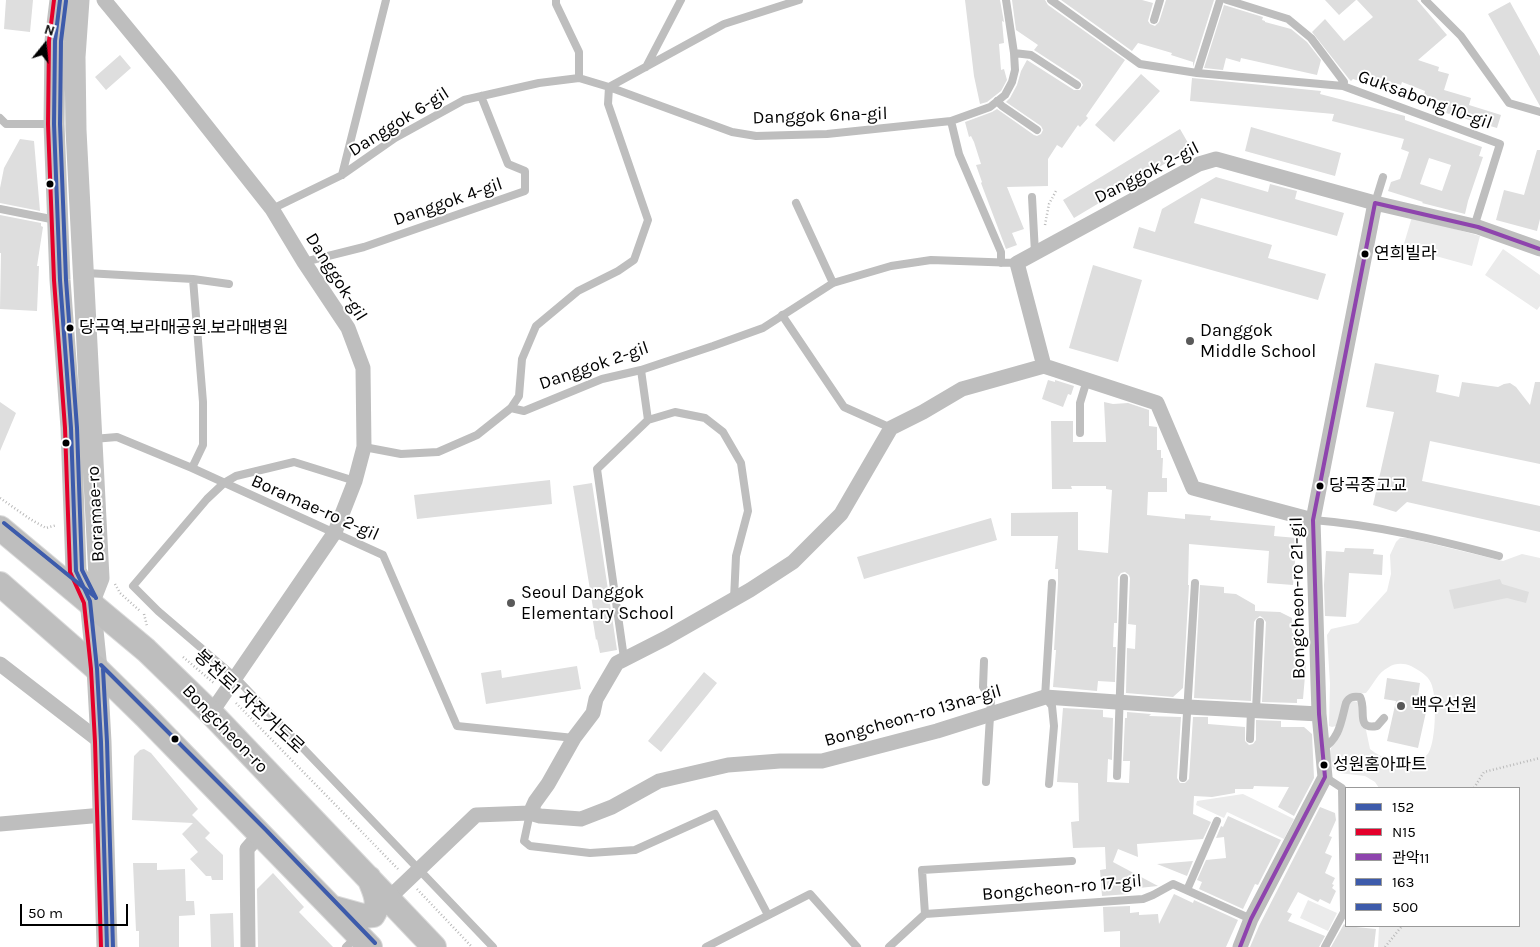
<!DOCTYPE html>
<html>
<head>
<meta charset="utf-8">
<style>
	body { margin:0 }
	#map { position:relative; width:1540px; height:947px; overflow:hidden; background:#fff; font-family:Karla,"Noto Sans KR",sans-serif }
	canvas { display:block }
	.legend { position:absolute; left:1345px; top:787px; width:175px; height:140px; box-sizing:border-box; background:#fff; border:1px solid #999; margin:0; padding:6px 9px; list-style:none; font-size:15px; color:#000 }
	.legend li { display:flex; align-items:center; gap:10px; height:25px }
	.legend b { width:25px; border:1px solid #999 }
	.north { position:absolute; left:20px; top:20px; width:50px; height:50px; -webkit-text-stroke:4px #fff; paint-order:stroke; rotate:17deg; font-size:14px; font-weight:700; line-height:20px; text-align:center; color:#000 }
	.north::after { content:''; display:block; margin:auto; width:18px; height:22px; background:#000; clip-path:polygon(50% 0,100% 100%,50% 72%,0 100%) }
	.scale { position:absolute; left:20px; top:904px; width:108px; height:22px; box-sizing:border-box; border:2px solid #000; border-top:0; padding-left:6px; font-size:15px; line-height:18px; white-space:nowrap; color:#000; -webkit-text-stroke:4px #fff; paint-order:stroke }
</style>
</head>
<body>
<div id="map">
<canvas width="1540" height="947"></canvas>
<ul class="legend">
<li><b style="height:6px;background:#3d5bab"></b>152</li>
<li><b style="height:6px;background:#e4002b"></b>N15</li>
<li><b style="height:6px;background:#8e44ad"></b>관악11</li>
<li><b style="height:6px;background:#3d5bab"></b>163</li>
<li><b style="height:6px;background:#3d5bab"></b>500</li>
</ul>
<div class="north">N</div>
<div class="scale">50 m</div>
</div>
<script>
const g = document.querySelector('canvas').getContext('2d');
g.lineJoin = 'round';
function fillPath(path, color) {
  g.fillStyle = color;
  g.fill(path, 'evenodd');
}
function trace(path, color, width, dash) {
  g.strokeStyle = color;
  g.lineWidth = width;
  g.lineCap = dash ? 'butt' : 'round';
  g.setLineDash(dash || []);
  g.stroke(path);
}
function label(font, color, halo, rows, align = 'center') {
  g.font = font + ' Karla,"Noto Sans KR",sans-serif';
  g.lineWidth = 4;
  g.setLineDash([]);
  g.textBaseline = 'middle';
  g.strokeStyle = halo;
  g.fillStyle = color;
  for (const [text, x, y, turn = 0] of rows) {
    g.save();
    g.translate(x, y);
    g.rotate((+turn || 0) * Math.PI / 180);
    g.textAlign = isNaN(turn) ? turn : align;
    if (halo) g.strokeText(text, 0, 0);
    g.fillText(text, 0, 0);
    g.restore();
  }
}
fillPath(new Path2D(`
	M1412,217L1480,236L1472,266L1403,247Z
	M1503,249L1540,275V306L1537,310L1485,275Z
	M1400,538H1408L1503,561L1522,554L1540,558V947H1378L1379,926H1519V788H1379L1375,782L1365,776L1339,773L1333,768L1328,756L1349,703L1353,701L1357,702L1360,706L1361,724L1366,730L1370,749C1384,761 1400,761 1418,763C1422,759 1427,756 1429,752C1436,739 1437,696 1431,683C1428,675 1418,670 1411,666C1404,663 1395,663 1389,667C1377,673 1374,684 1366,693L1353,694L1336,726L1332,727L1329,726L1330,684L1327,635L1331,629L1358,623L1387,591L1391,574L1390,555L1396,542Z
	M1243,794L1294,819L1284,839L1227,812L1224,818L1196,805L1197,801Z
	M1308,900L1337,913L1328,931L1300,918Z`), '#ebebeb');
fillPath(new Path2D(`
	M6,0H33L30,32L4,29Z
	M965,0H1000L1004,22L1002,21L1004,43L999,44L1001,70L1004,69L1007,80L1001,91L987,102L980,104L974,76Z
	M1012,0H1045L1048,5L1125,60L1086,116L1088,118L1080,127L1078,125L1062,148L1057,145L1048,159V186L1007,187L1024,229L1012,233L1017,245L1006,249L981,183L982,182L976,165L981,164L974,142L971,136L969,137L965,122L992,112L997,109L1034,135L1037,136L1041,134L1043,130L1041,126L1006,102L1010,98L1017,85L1021,71L1027,60L1074,90H1080L1083,85L1080,80L1034,50L1038,45L1016,30Z
	M1061,0H1142L1153,3L1148,21L1150,24L1155,26L1159,22L1166,0H1214L1193,67V62L1171,55L1172,53L1138,43L1132,51Z
	M1325,0H1356L1339,15Z
	M1357,0H1417L1447,35L1418,60L1439,67L1438,71L1449,74L1444,90L1471,98L1469,105L1501,115L1497,128L1446,113L1449,104L1424,95L1425,91L1402,82L1401,85L1395,83L1393,88L1380,84L1379,87L1353,79L1351,81L1349,79L1312,32L1325,19L1344,41L1373,17Z
	M1510,2L1540,56V106L1488,14Z
	M1224,5L1263,17L1262,20L1265,21V22L1291,29L1307,42L1321,60L1317,75L1241,58L1240,62L1226,58L1223,70L1204,68Z
	M120,55L131,68L106,90L95,77Z
	M1141,74L1160,91L1114,142L1095,125Z
	M1192,78L1321,91L1320,94L1405,116V120L1482,147L1479,156L1483,157L1468,201L1465,214L1422,203L1423,202L1388,191L1391,182L1400,179L1409,152L1401,149L1404,139L1332,121L1334,114L1190,101ZM1429,158L1451,165L1442,191L1420,184Z
	M1251,127L1341,153L1335,176L1245,151Z
	M1180,129L1191,148L1074,218L1063,200Z
	M20,139L34,141L40,211L0,203V188L4,168Z
	M1537,150H1540V219L1537,231L1496,220L1504,190L1524,195Z
	M1216,177L1268,192L1270,184L1297,191L1295,199L1344,213L1337,236L1201,198L1194,223L1272,245L1268,258L1326,274L1318,300L1133,248L1139,227L1155,232L1162,209Z
	M0,215L41,223V226L43,227L37,266H39L37,311L0,309L1,253H0Z
	M1093,265L1142,280L1118,362L1069,348Z
	M1375,363L1439,375L1436,392L1459,397L1462,382L1498,387L1504,384L1510,383L1516,387L1530,405L1535,382H1540V464L1430,441L1422,481L1540,506V532L1407,502L1396,512L1373,505L1394,412L1366,407Z
	M1048,380L1055,382V380L1074,386L1071,395L1068,394L1063,407L1042,399Z
	M0,402L16,413L0,451Z
	M1104,402L1113,404L1128,403L1149,410V426L1157,427V450H1161V458H1163L1162,478H1167V492H1148L1147,515L1185,519V514L1211,516L1210,520L1275,526L1274,536L1297,538L1293,585L1267,583L1269,551L1189,544L1188,585H1189L1183,688L1173,697L1126,693L1127,648L1135,649L1136,625L1128,624L1130,578L1129,575L1125,572L1121,573L1118,577L1117,623H1114L1113,647H1116L1115,682L1098,681L1097,691L1053,687L1056,650H1054L1058,583V569H1055L1058,536H1011V513L1078,512V550L1108,553L1112,490L1106,489V486H1071L1072,489H1052L1051,421H1073V442H1106Z
	M550,480L552,504L417,519L414,495Z
	M592,483L617,650L600,653L597,639L596,640L591,609L593,608L573,486Z
	M991,518L997,540L864,579L857,557Z
	M1345,548L1374,549L1373,554L1383,555L1382,575L1349,573L1346,617L1325,616L1324,585L1326,551L1344,552Z
	M1500,579L1502,584L1529,592L1526,603L1507,598L1454,609L1449,590Z
	M1200,585L1224,587V593L1236,594L1255,605V611L1280,612L1292,618V633H1299V664H1306L1303,699H1297V703L1262,702L1266,622L1263,618L1260,616L1256,619L1254,622L1251,701L1194,698Z
	M577,666L581,689L486,704L481,673L501,670L502,678Z
	M704,672L717,683L661,752L648,741Z
	M1387,678L1420,683L1416,709L1426,712L1418,748L1387,741L1396,701L1384,699Z
	M1063,708L1103,710V717L1113,718L1112,760L1108,759L1107,782L1129,783L1130,761H1123L1125,718H1127V712L1151,714L1149,716L1181,717L1177,778L1180,783H1185L1189,779L1193,717H1208V724L1245,727V741L1249,745L1253,744L1256,740V720L1281,721V727H1304L1312,734L1314,778L1294,816L1278,807L1289,787L1254,786L1253,789H1235V793L1212,797L1194,796L1193,814L1211,822L1203,839L1137,844L1138,857L1118,849L1113,862L1158,886L1129,889V894L1102,896L1100,870L1106,869L1105,847L1073,848L1071,822L1079,821L1078,783L1057,782Z
	M144,749L151,753L198,809L192,815L210,833L205,838L223,855V880H212L211,876H206L190,859L198,852L182,834L193,823L132,820L134,756L140,750Z
	M1320,807L1335,813L1336,820L1329,836L1332,837L1325,853L1332,856L1325,873L1335,878L1332,884L1334,885L1332,888L1336,891L1330,904L1320,899L1318,902L1298,892L1287,912L1292,914L1288,921L1325,936L1319,947H1250L1259,926Z
	M1228,816L1281,840L1258,885L1255,884L1243,909L1199,889L1202,882L1197,880L1206,860L1226,858L1224,837L1216,838L1221,826L1223,827Z
	M1193,861L1187,876L1157,864Z
	M133,863H157V870L185,869L186,901H194L195,915L179,916V947H139V931H136Z
	M273,873L304,907L299,912L333,947H258L257,889Z
	M1174,894L1193,903L1194,900L1238,920L1226,947H1120V931L1104,932L1103,907L1130,906V913L1139,912V915L1158,914L1159,924Z
	M233,913L234,947H211L210,914Z
	M1344,924L1346,926L1376,929L1374,947H1331Z`), '#dedede');
const primary = new Path2D(`
	M0,528L146,650L211,713L434,947
	M0,584L97,669L145,716L370,947
	M334,908L363,916L373,915C381,903 374,890 369,878`);
trace(primary, '#dbdbdb', 26);
trace(new Path2D(`
	M1045,225L1049,204L1056,191
	M0,498L30,519L46,528L57,525
	M115,584L120,593L140,611
	M144,614L147,626
	M183,657L215,684
	M236,703L398,869
	M1474,788L1484,772L1540,758
	M417,889L472,947
	M1385,947L1402,926`), '#b9b9b9', 2.5, [1, 2.5]);
trace(new Path2D(`
	M556,0V4L579,52V78
	M1051,0L1140,64L1197,73L1343,86L1500,144L1474,227
	M1227,0L1288,19L1311,38L1344,82L1343,86
	M1425,0L1461,36L1509,103L1540,112
	M1154,20L1160,0
	M1014,53L1031,55L1077,85
	M646,67L681,0
	M1197,73L1220,0
	M609,87L724,24L799,0
	M997,101L1002,106L1037,130
	M0,118L6,124H52
	M951,121L959,154L1001,252V263
	M342,175L386,0
	M1032,197L1035,253
	M796,203L833,283
	M1375,203L1383,177
	M0,209L56,220
	M272,209L342,175L395,138L464,100L539,83L579,78L609,87L732,132L756,136L827,134L951,121L990,107L1005,95L1012,82L1015,70L1014,53L1006,0
	M304,262L364,247L525,191V171L508,164L481,96
	M86,273L193,279L229,284
	M782,315L844,407L891,428
	M641,370L648,420
	M511,408L519,396L522,359L536,326L578,291L618,271L634,260L648,220L608,104L609,87
	M1080,433V403L1087,380
	M93,439L117,437L192,468L383,555L457,726L574,738
	M364,447L401,454L438,452L477,435L511,408L524,411L602,379L641,370L713,346L763,328L833,283L891,266L931,260L1017,263
	M192,468L203,445V402L193,279
	M355,481L294,462L236,476L224,483L207,499L133,586L158,611L235,677L493,947
	M1313,520C1377,525 1438,540 1499,556
	M624,658L597,469L648,420L675,412L705,418L723,432L741,463L748,511L736,556L734,599
	M984,661L983,687L991,700L986,782
	M1256,710L1260,622
	M1250,739L1251,710
	M1322,749C1340,739 1341,721 1346,703C1349,697 1353,696 1360,697C1367,710 1355,730 1377,726L1384,718
	M1117,776L1124,578
	M1325,777L1342,788L1344,912L1325,947
	M1183,778L1195,583
	M1049,784L1054,726L1052,706L1045,697L1052,583
	M530,813L524,841L530,846L590,853L635,850L715,814L768,915
	M1187,890L1217,821
	M925,914L922,870L1072,861
	M346,947L357,936
	M706,947L810,894L857,947
	M889,947L925,914L1143,899L1153,895L1173,884L1251,919`), '#bebebe', 8);
trace(new Path2D(`
	M104,0L170,80L272,209L304,262L348,328L363,368L364,447L355,481L335,532L211,713
	M1044,366L1017,263L1199,164L1216,159L1375,203L1478,227L1540,249
	M0,664L101,742
	M530,813L540,816L581,819L612,807L659,781L728,765L780,761H822L937,731L1045,697L1188,707L1319,714
	M0,824L103,815
	M389,898L476,815L530,813L535,802L548,784L574,738L593,713L596,699L617,663L666,638L750,590L793,562L841,514L891,428L923,412L962,389L1044,366L1157,403L1193,488L1313,520
	M248,947L247,849L261,833
	M1240,947L1251,919L1325,777L1319,714L1313,520L1375,203`), '#bebebe', 15);
trace(new Path2D(`
	M60,0L55,41L54,124L60,280L71,428L76,571L90,601L97,669L101,742L107,947
	M79,0L75,57L76,130L99,578L90,601`), '#c2c2c2', 21);
trace(primary, '#bebebe', 24);
trace(new Path2D(`
	M60,0L55,41L54,124L60,280L71,428L76,571L90,601L97,669L101,742L107,947`), '#3d5bab', 4);
trace(new Path2D(`
	M54,0L49,41L48,124L54,280L65,428L70,572L84,603L91,669L95,742L101,947`), '#e4002b', 4);
trace(new Path2D(`
	M1240,947L1251,919L1325,777L1319,714L1313,520L1375,203L1478,227L1540,249`), '#8e44ad', 4);
trace(new Path2D(`
	M66,1L61,41L60,124L66,280L77,428L82,570L96,598
	M4,523L94,596`), '#3d5bab', 4);
trace(new Path2D(`
	M101,665L265,829L375,943
	M103,669L107,742L113,947`), '#3d5bab', 4);
for (const [x, y, r, color] of [
	[50,184,4.5,"#000"],
	[1365,254,4.5,"#000"],
	[70,328,4.5,"#000"],
	[1190,341,5,"#595959"],
	[66,443,4.5,"#000"],
	[1320,486,4.5,"#000"],
	[511,603,5,"#595959"],
	[1401,706,5,"#595959"],
	[175,739,4.5,"#000"],
	[1324,765,4.5,"#000"]
]) {
  const dot = new Path2D();
  dot.arc(x, y, r, 0, 2 * Math.PI);
  g.fillStyle = color;
  g.fill(dot);
  trace(dot, '#fff', 2);
}
label('17px', '#000', '#fff', [
	["연희빌라",1374,254],
	["당곡역.보라매공원.보라매병원",79,328],
	["당곡중고교",1329,486],
	["성원홈아파트",1333,765]
], 'left');
label('18px', '#000', '#fff', [
	["Guksabong 10-gil",1425,100,20],
	["Danggok 6na-gil",820,116,-2],
	["Danggok 6-gil",399,122,-32],
	["Danggok 2-gil",1147,173,-27],
	["Danggok 4-gil",448,202,-19],
	["Danggok-gil",336,277,58],
	["Danggok 2-gil",594,366,-19],
	["Boramae-ro 2-gil",315,508,24],
	["Boramae-ro",96,514,-93],
	["Bongcheon-ro 21-gil",1298,598,-91],
	["봉천로1 자전거도로",249,702,43],
	["Bongcheon-ro 13na-gil",913,716,-16],
	["Bongcheon-ro",225,729,46],
	["Bongcheon-ro 17-gil",1062,888,-5]
]);
label('18px', '#000', '#fff', [
	["Danggok",1200,331],
	["Middle School",1200,352],
	["Seoul Danggok",521,593],
	["Elementary School",521,614],
	["백우선원",1411,706]
], 'left');
</script>
</body>
</html>
